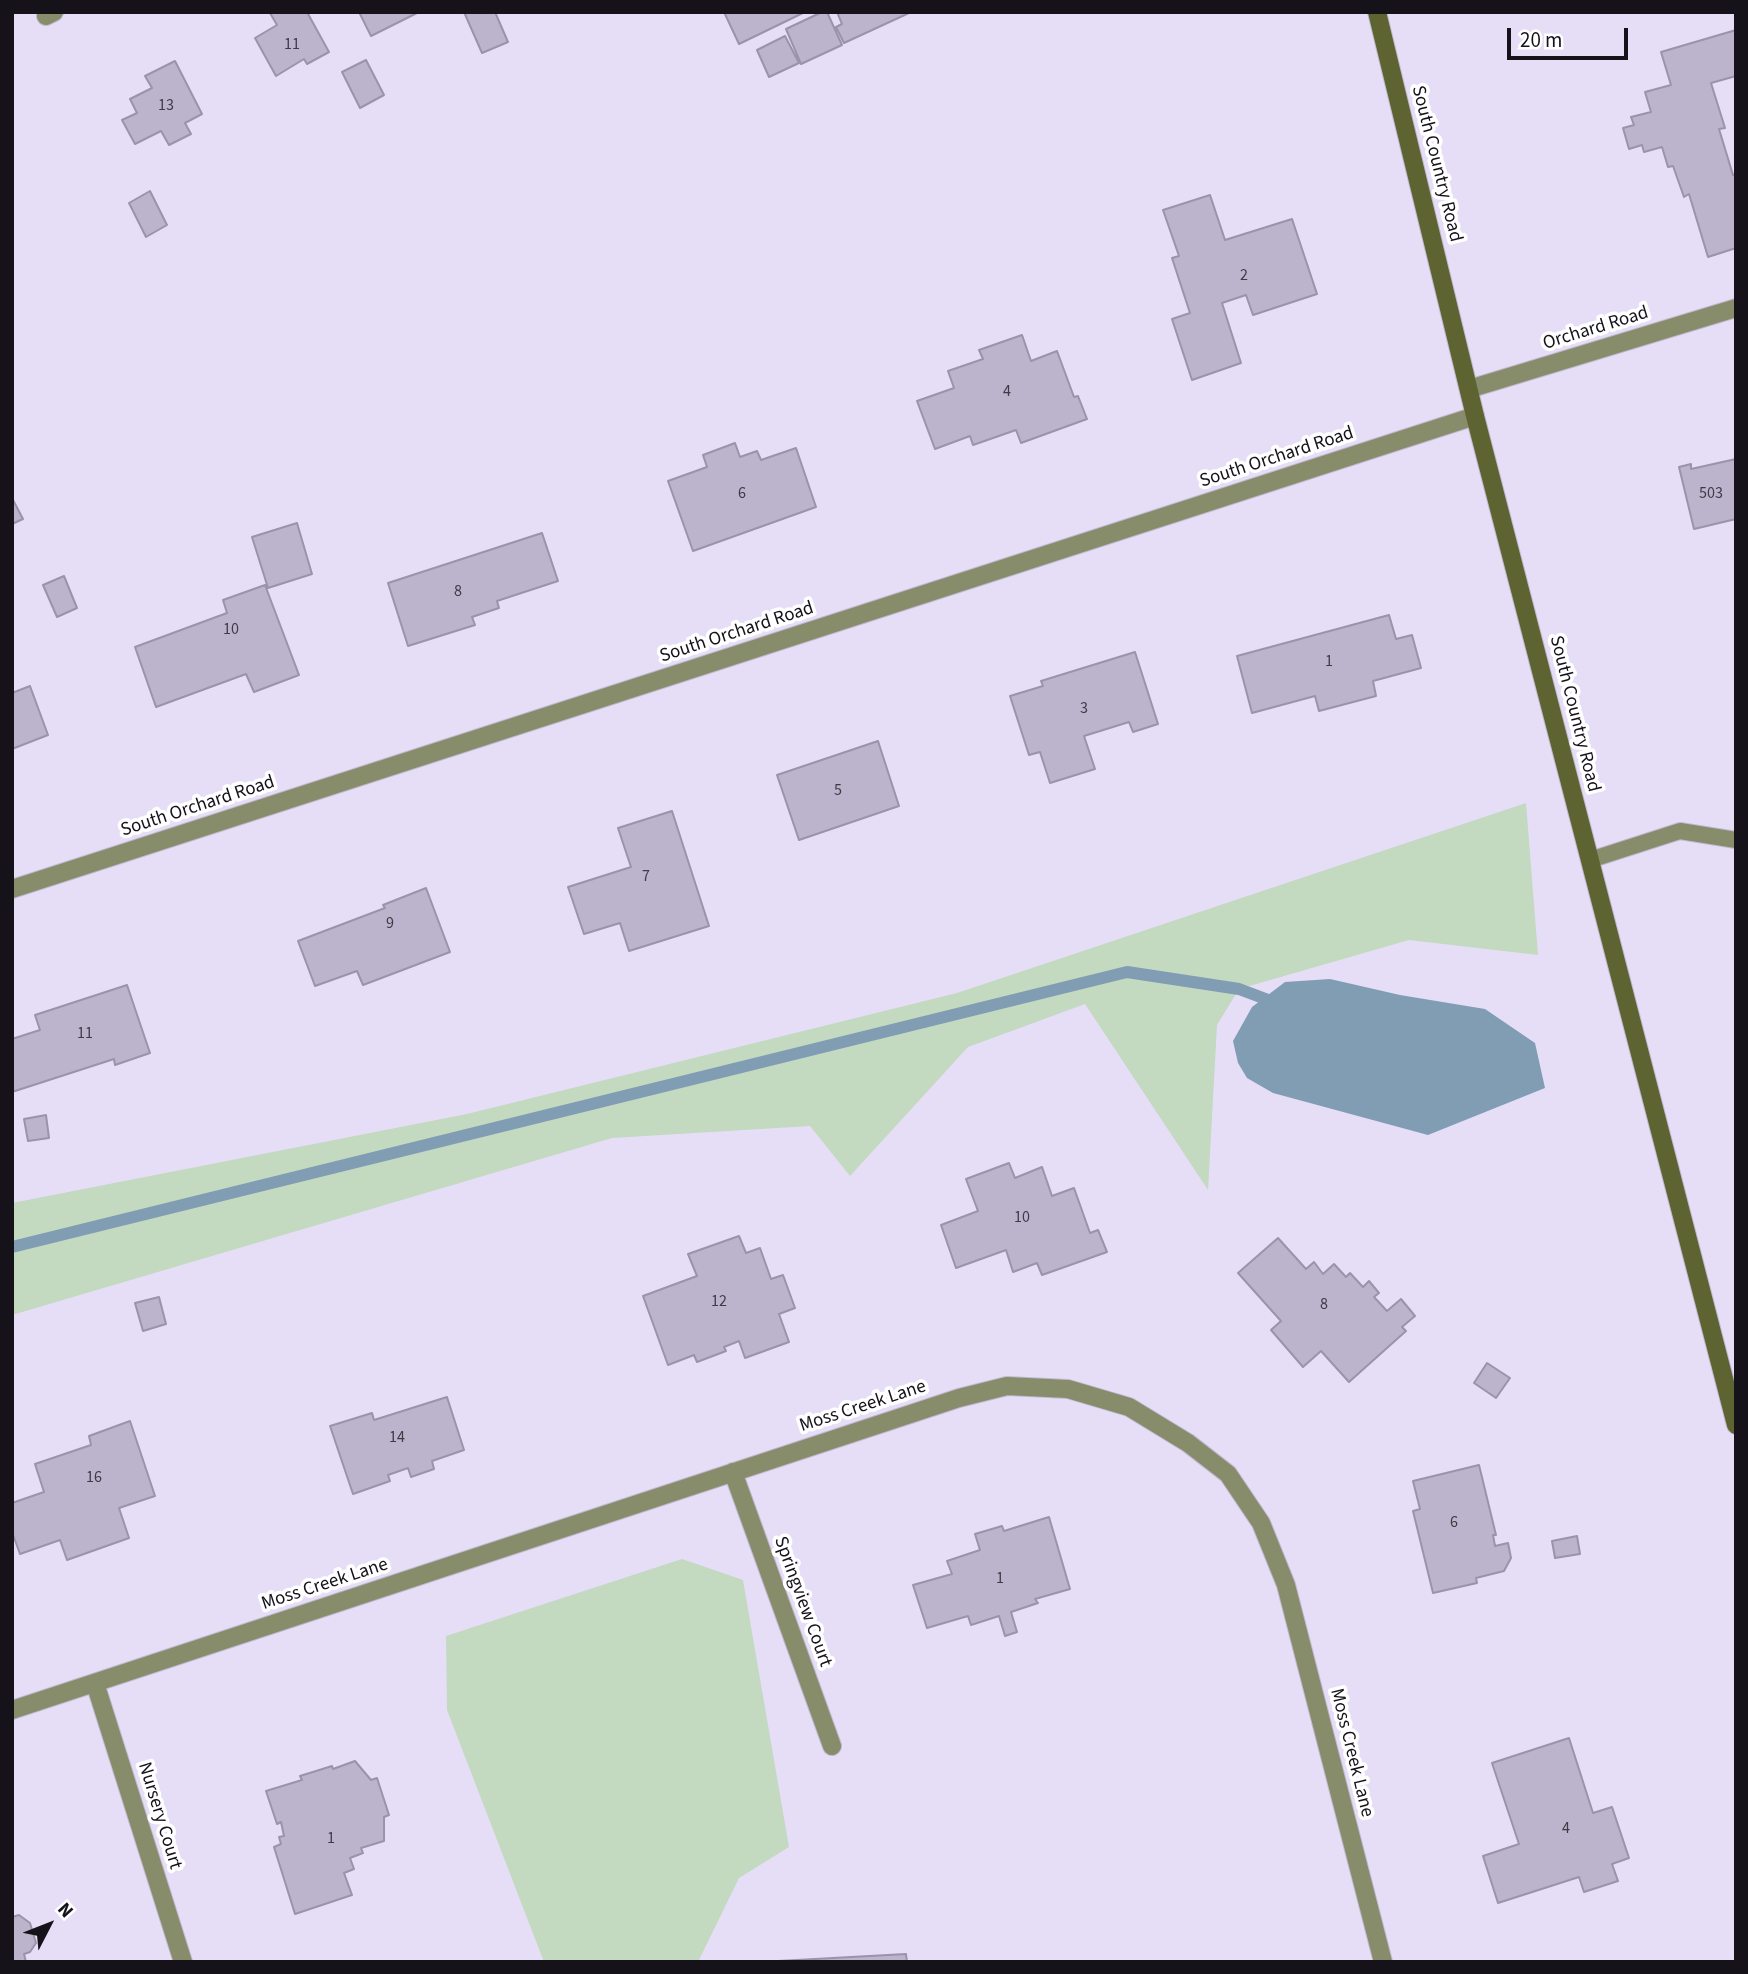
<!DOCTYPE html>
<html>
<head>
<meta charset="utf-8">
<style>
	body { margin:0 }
	#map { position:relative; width:1748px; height:1974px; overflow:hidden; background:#e6def7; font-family:"Source Sans 3",sans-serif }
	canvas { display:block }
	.frame { position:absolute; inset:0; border:14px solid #15121a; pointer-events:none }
	.north { position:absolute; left:14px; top:1890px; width:70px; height:70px; -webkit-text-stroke:5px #fff; paint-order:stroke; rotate:48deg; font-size:19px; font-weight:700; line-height:28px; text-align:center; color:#15121a }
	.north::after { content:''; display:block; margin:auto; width:24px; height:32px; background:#15121a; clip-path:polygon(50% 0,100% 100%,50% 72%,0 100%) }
	.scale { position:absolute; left:1507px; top:28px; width:121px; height:32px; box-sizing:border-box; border:4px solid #15121a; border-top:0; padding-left:9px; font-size:21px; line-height:24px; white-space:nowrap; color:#15121a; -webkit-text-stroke:5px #fff; paint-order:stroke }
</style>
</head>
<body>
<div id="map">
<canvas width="1748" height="1974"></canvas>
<div class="frame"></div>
<div class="north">N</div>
<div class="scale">20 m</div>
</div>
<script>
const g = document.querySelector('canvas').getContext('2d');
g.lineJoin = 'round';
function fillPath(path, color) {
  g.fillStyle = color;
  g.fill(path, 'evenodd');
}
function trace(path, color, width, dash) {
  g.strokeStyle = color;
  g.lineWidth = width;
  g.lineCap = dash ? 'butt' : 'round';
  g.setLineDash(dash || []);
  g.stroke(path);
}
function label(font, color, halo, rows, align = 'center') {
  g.font = font + ' "Source Sans 3",sans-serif';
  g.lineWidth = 7;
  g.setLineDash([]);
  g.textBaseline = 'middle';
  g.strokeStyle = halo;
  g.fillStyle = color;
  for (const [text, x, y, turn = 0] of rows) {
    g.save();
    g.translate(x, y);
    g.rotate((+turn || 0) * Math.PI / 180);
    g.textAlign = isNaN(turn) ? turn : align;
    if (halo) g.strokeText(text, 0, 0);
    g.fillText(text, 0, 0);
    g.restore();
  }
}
fillPath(new Path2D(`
	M1526,803L1538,955L1409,940L1239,989L1217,1025L1208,1190L1085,1004L968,1047L850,1176L810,1126L612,1138L12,1315V1203L467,1114L957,993Z
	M682,1559L743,1580L789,1847L739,1878L698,1962H544L447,1710L446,1636Z`), '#c3d9c0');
fillPath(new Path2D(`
	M1330,979L1400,995L1485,1009L1535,1043L1545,1088L1428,1135L1273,1093L1247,1078L1238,1063L1233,1041L1252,1007L1285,982Z`), '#809db4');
trace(new Path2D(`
	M12,1247L1127,972L1239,989L1279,1004`), '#809db4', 12);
const building = new Path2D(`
	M272,12H307L329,52L307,64L304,59L276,76L255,38L277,25L270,13Z
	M359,12H419L371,36Z
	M464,12H495L508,42L482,53Z
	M724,12H805L739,44Z
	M822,12H827L842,45L801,64L786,29Z
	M837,12H909V13L844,43L836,27L842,24Z
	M1736,30V76L1711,83L1725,128L1719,129L1733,175L1736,174V248L1708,257L1689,194L1684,197L1673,166L1668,167L1662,147L1644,152L1642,145L1629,149L1623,128L1634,125L1631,117L1651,112L1645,92L1671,85L1661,52Z
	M785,36L799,63L769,77L757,50Z
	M366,60L384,95L360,108L342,72Z
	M175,61L202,114L185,123L191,134L169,145L161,131L135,144L122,120L137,113L130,99L152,88L145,76Z
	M150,191L167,225L146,237L129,203Z
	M1210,195L1225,240L1292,219L1317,294L1253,315L1246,295L1222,303L1241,363L1192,380L1172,319L1190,313L1172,258L1179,256L1163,210Z
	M1022,335L1031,361L1057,351L1074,397L1078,396L1087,419L1021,443L1016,430L973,445L970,436L935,449L917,401L954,388L948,371L983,359L979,350Z
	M735,443L740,457L757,451L761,460L796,448L816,507L693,551L668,481L707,467L703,455Z
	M1736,459V519L1694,529L1679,467L1691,464V469Z
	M12,498L23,519L12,524Z
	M297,523L312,574L268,588L252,537Z
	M542,533L558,581L497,601L499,608L472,617L475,625L408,646L388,583Z
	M64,576L77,608L57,617L43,585Z
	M265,585L299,675L254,692L246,674L156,707L135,647L227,613L223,600Z
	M1389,615L1396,639L1412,635L1421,668L1373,681L1376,696L1319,711L1315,696L1252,713L1237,656Z
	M1135,652L1158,724L1133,732L1129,722L1084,736L1095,769L1050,783L1040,752L1029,755L1010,696L1043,686L1041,681Z
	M30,686L48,735L12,749V693Z
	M878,741L899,806L799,840L777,775Z
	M672,811L709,926L629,951L620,923L584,934L568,887L631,867L618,828Z
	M426,888L450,952L363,985L357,971L315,986L298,941L385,908L383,905Z
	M127,985L150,1053L115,1065L114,1059L12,1092V1039L40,1030L35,1015Z
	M46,1115L49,1138L28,1141L24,1119Z
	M1009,1163L1015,1178L1042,1167L1052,1196L1074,1188L1090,1233L1098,1230L1107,1252L1042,1275L1037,1263L1013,1272L1006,1250L956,1268L941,1225L978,1211L966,1179Z
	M739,1236L746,1253L760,1248L771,1279L783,1275L795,1308L779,1314L789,1342L745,1358L739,1341L724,1347L726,1351L697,1362L694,1355L668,1365L643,1296L697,1276L688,1254Z
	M1278,1238L1306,1269L1314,1262L1323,1274L1334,1264L1346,1277L1350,1273L1363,1287L1369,1281L1379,1293L1374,1297L1387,1311L1401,1299L1415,1316L1402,1327L1406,1331L1349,1382L1321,1351L1303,1367L1271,1330L1281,1321L1238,1273Z
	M159,1297L166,1324L143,1331L135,1303Z
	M1487,1363L1510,1378L1496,1398L1474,1383Z
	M447,1397L464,1450L432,1461L434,1469L411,1477L408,1468L388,1475L390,1481L353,1494L330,1426L372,1413L374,1420Z
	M130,1421L155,1496L119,1508L129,1538L67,1560L60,1540L20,1554L12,1532V1503L44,1492L35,1464L91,1445L89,1436Z
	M1479,1465L1496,1535H1493L1495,1546L1508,1543L1511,1558L1504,1571L1476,1578L1477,1583L1433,1593L1413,1511L1420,1509L1413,1481Z
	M1049,1517L1070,1589L1035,1599L1038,1603L1011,1612L1017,1632L1005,1636L999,1616L971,1625L968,1616L927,1628L913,1585L952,1574L947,1561L980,1550L975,1534L1002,1526L1004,1531Z
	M1577,1536L1580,1554L1555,1558L1552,1541Z
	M1569,1738L1593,1813L1612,1807L1629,1858L1612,1864L1618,1881L1584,1892L1579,1877L1498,1903L1483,1856L1519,1844L1492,1763Z
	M355,1761L371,1780L377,1778L389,1815L384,1817V1841L361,1848L363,1853L350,1858L354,1869L344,1873L352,1895L295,1914L274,1847L281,1844L279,1837L284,1836L281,1822L277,1824L266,1791L302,1780L300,1776L332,1766L333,1769Z
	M19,1915L30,1923L36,1943L30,1952L24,1954L26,1962H12V1917Z
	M906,1954L907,1962L778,1961Z`);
fillPath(building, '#bcb4cc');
trace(building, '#9b93aa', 2);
const lane = new Path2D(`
	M1590,860L1680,831L1736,840`);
const street = new Path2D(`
	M46,16L54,12
	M1469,389L1736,308
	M12,889L1475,416
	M733,1472L832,1746
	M95,1683L183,1962
	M12,1710L959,1398L1007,1386L1068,1389L1129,1407L1188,1443L1228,1474L1261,1523L1286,1585L1383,1962`);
const secondary = new Path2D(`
	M1377,12L1475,416L1736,1425`);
trace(lane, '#c0b9cf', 18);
trace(street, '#c0b9cf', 20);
trace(secondary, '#c0b9cf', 20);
trace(lane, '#878c6b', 16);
trace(street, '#878c6b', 18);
trace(secondary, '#5d6331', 18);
label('16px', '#3f3a46', null, [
	["11",292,45],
	["13",166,106],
	["2",1244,276],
	["4",1007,392],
	["6",742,494],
	["503",1711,494],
	["8",458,592],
	["10",231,630],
	["1",1329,662],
	["3",1084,709],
	["5",838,791],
	["7",646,877],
	["9",390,924],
	["11",85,1034],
	["10",1022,1218],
	["12",719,1302],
	["8",1324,1305],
	["14",397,1438],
	["16",94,1478],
	["6",1454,1523],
	["1",1000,1579],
	["4",1566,1829],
	["1",331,1839]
]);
label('19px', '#15121a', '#fff', [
	["South Country Road",1436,164,76],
	["Orchard Road",1596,329,-17],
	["South Orchard Road",1277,458,-18],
	["South Orchard Road",737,633,-18],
	["South Country Road",1574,714,76],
	["South Orchard Road",198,807,-18],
	["Moss Creek Lane",863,1407,-18],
	["Moss Creek Lane",325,1585,-18],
	["Springview Court",802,1602,70],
	["Moss Creek Lane",1351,1753,76],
	["Nursery Court",159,1816,73]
]);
</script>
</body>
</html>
